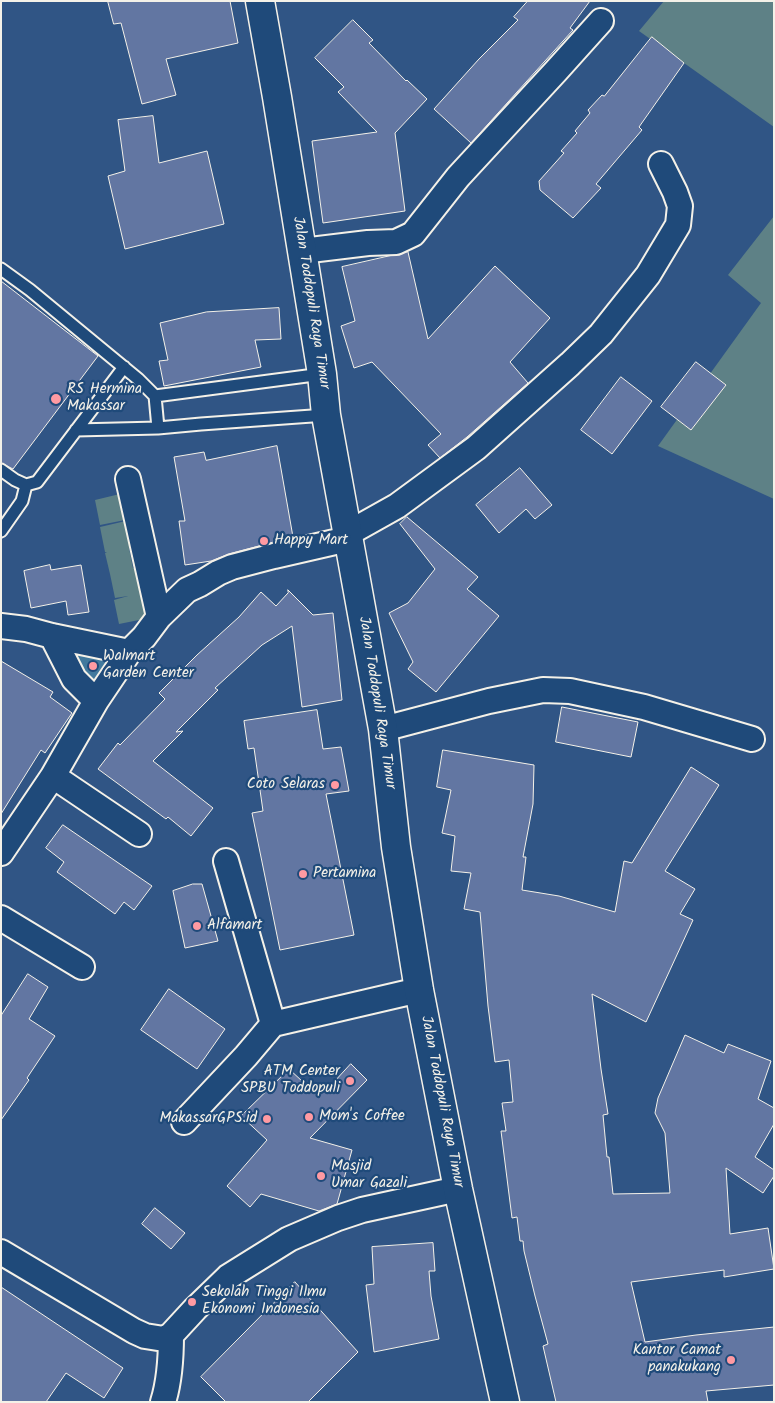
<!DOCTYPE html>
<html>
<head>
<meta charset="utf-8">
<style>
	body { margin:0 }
	#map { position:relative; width:775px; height:1403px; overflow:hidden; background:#305585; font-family:Kalam,sans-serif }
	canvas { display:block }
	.frame { position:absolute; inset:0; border:2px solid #f4f1e8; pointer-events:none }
</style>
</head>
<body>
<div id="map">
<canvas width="775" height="1403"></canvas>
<div class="frame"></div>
</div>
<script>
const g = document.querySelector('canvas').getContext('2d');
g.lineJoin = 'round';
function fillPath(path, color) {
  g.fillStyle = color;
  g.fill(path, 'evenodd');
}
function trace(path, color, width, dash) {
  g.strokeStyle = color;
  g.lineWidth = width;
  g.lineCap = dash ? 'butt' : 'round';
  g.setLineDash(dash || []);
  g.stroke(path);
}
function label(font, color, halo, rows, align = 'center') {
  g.font = font + ' Kalam,sans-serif';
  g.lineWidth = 4.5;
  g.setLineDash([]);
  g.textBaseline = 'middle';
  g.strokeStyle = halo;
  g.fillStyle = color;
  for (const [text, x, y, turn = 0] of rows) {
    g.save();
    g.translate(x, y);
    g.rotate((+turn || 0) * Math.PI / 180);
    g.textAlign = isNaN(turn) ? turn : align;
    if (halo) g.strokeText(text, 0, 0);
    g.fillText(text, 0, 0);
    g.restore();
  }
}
fillPath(new Path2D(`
	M664,1H774V127L639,31Z
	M774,216V499L658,446L761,303L728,275Z
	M124,493L130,519L100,525L95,500Z
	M130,520L135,546L129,548L133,568L140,567L149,618L119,624L114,600L128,596L115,598L110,574L105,553L107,552H105L100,527Z`), '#5e8186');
const water = new Path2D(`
	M62,644L120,655L95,692Z`);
fillPath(water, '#42799d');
trace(water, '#89a9bb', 1);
const building = new Path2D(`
	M108,1H230L238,43L166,59L176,95L142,104L121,23L114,24Z
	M528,1H590L570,28L573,30L554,51L471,143L434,109L479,59L518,20L514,17Z
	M353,20L373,40L369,43L406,81L407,80L427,99L395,133L405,211L323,223L312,141L377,132L338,92L344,87L315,58Z
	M652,37L684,63L639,127L642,130L596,184L601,188L573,218L540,190L539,181L564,153L561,151L577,133L575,131L590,113L588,110L602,95L604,96Z
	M153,116L159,163L207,151L224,224L125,249L108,176L125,171L118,120Z
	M408,252L428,339L495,266L550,318L510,362L528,383L467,437L440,458L428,445L441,434L372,362L354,368L341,326L355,321L342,267Z
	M1,281L98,356L13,469L1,463Z
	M279,308L281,339L255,340L261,367L164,386L159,361L168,360L160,323L206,312Z
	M696,362L726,385L691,430L661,407Z
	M621,377L652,401L612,454L581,430Z
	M277,446L293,537L229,554L211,561L185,565L179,521H185L174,457L204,452L206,460Z
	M520,468L552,505L535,519L526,509L499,533L476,505Z
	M407,517L478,577L467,589L499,616L436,692L408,669L413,662L389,613L408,603L435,569L400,524Z
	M50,565L51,570L81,565L89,612L68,615L66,601L31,608L24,571Z
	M288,590L313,615L333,613L342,700L302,707L292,626L262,645L215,688L218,690L176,732L183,731L153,761L213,808L191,836L168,817L166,819L98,769L118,743L120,745L165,699L159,693L197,655L239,617L261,592L276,606L288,593Z
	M1,661L53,692L50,697L72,713L45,753L41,750L1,814Z
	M562,707L638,722L631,757L556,742Z
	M317,710L323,749L341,747L349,791L326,794L354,935L280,950L252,813L263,811L254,748L248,749L244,721Z
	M443,750L534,765L533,804L523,857H526L522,890L559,896L615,912L624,861L632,863L691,767L719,785L665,871L695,889L680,914L693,920L646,1022L592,994L601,1069L608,1114L603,1115L607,1157H609L613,1194L670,1193L665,1133L655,1113L658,1098L685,1035L724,1053L728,1044L771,1061L758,1099L774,1108V1124L755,1157L774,1170V1176L763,1193L726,1168L730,1234L768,1228L774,1269L724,1277V1270L631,1282L645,1342L696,1335L774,1327V1385L706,1391L708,1402H556L543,1346L548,1344L535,1296L524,1251L523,1241H520L517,1217L512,1218L501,1131H506L502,1103L513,1102L509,1060L495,1062L488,1006L480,912L464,909L471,873L451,871L455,836L442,833L451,790L437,787Z
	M63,825L152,886L134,910L124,902L115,914L57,872L64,862L46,848Z
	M193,884H202L218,941L185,948L173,891Z
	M28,974L48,987L29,1019L55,1036L27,1078L29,1080L1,1120V1016Z
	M169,989L225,1029L197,1069L141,1030Z
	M351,1064L367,1080L310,1138L352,1150L337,1204L319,1211L261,1194L250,1207L227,1186L267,1140L241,1116L289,1069L316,1094L332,1084Z
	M155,1208L185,1233L171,1249L142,1224Z
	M433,1243L435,1271H429L431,1296L439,1339L374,1352L366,1285L374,1284L372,1247Z
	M295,1282L358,1352L308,1402H226L201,1377Z
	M1,1287L123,1368L104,1398L66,1373L46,1402H1Z`);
fillPath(building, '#6276a2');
trace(building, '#f4f1e8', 1);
const service = new Path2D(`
	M1,269L30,290L138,379L155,396L158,428
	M155,396L322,374
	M76,430L158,428L201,424L326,415
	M1,470L15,480L26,485L37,482L124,367
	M1,531L22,501L26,485`);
const minor = new Path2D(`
	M302,251L368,243L396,242L413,234L458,177L556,71L601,21
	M128,479L159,617
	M347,534L397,506L476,448L570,364L601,334L648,275L678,225L680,206L675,192L661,164
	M1,626L26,629L52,636L129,652
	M52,636L74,679L96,701
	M383,729L489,701L543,690L570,691L644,707L752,739
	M139,834L53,776L96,701L129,652L144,637L159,617L187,590L200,584L218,573L232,567L274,556L348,539
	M1,853L53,776
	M226,861L273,1024
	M1,918L82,967
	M184,1122L246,1056L273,1024L419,990
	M1,1252L134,1331L145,1336L164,1339L171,1335L195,1309L228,1277L289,1239L338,1218L362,1210L458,1189
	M163,1402C170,1380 171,1358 171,1335`);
const secondary = new Path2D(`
	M260,1L277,97L322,374L326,415L383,729L396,847L419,990L458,1189L505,1402`);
trace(service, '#f4f1e8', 15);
trace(minor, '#f4f1e8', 28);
trace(secondary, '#f4f1e8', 31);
trace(service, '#1f4a7a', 11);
trace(minor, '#1f4a7a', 24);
trace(secondary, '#1f4a7a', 28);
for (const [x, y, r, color] of [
	[56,399,6,"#ff9aa2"],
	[264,541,5,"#ff9aa2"],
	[93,666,5,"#ff9aa2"],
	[335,785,5,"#ff9aa2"],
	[303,874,5,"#ff9aa2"],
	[197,926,5,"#ff9aa2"],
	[350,1081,5,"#ff9aa2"],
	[309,1117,5,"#ff9aa2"],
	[267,1119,5,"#ff9aa2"],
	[321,1176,5,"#ff9aa2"],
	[192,1302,5,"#ff9aa2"],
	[731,1360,5,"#ff9aa2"]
]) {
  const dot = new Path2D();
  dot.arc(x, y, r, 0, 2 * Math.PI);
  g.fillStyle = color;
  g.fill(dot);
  trace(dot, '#1f4a7a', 2);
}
label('15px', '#f4f1e8', '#1f4a7a', [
	["Jalan Toddopuli Raya Timur",310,303,81],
	["Jalan Toddopuli Raya Timur",376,703,81],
	["Jalan Toddopuli Raya Timur",441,1102,79]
]);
label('15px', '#f4f1e8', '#1f4a7a', [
	["RS Hermina",67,390],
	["Makassar",67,407],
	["Happy Mart",274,541],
	["Walmart",103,657],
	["Garden Center",103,674],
	["Coto Selaras",325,785,"right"],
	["Pertamina",313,874],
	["Alfamart",207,926],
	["ATM Center",340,1072,"right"],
	["SPBU Toddopuli",340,1089,"right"],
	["Mom's Coffee",319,1117],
	["MakassarGPS.id",257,1119,"right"],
	["Masjid",331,1167],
	["Umar Gazali",331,1184],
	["Sekolah Tinggi Ilmu",202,1293],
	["Ekonomi Indonesia",202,1310],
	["Kantor Camat",721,1351,"right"],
	["panakukang",721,1368,"right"]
], 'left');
</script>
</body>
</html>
